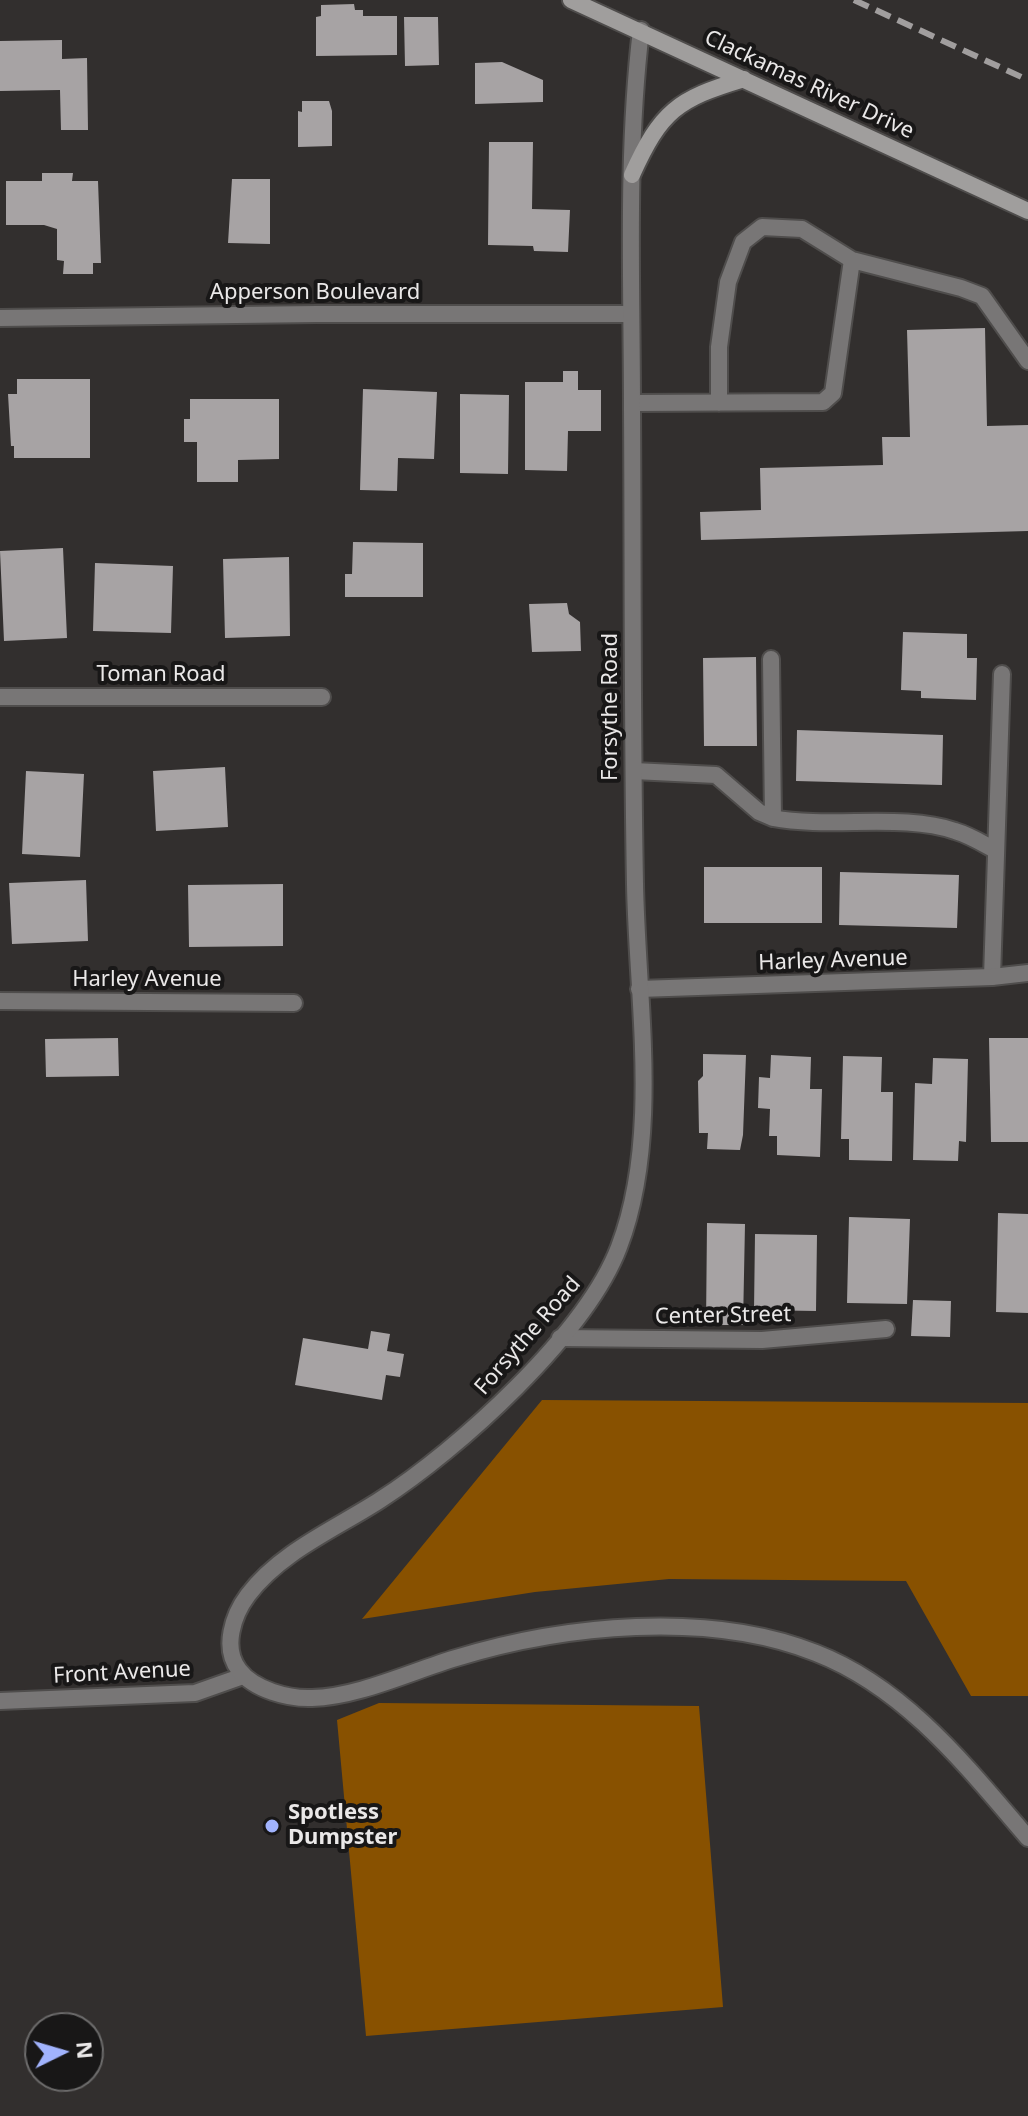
<!DOCTYPE html>
<html>
<head>
<meta charset="utf-8">
<style>
	body { margin:0 }
	#map { position:relative; width:1028px; height:2116px; overflow:hidden; background:#322f2e; font-family:"Noto Sans",sans-serif }
	canvas { display:block }
	.north { position:absolute; left:24px; top:2012px; width:80px; height:80px; box-sizing:border-box; background:#181717; border:2px solid #6c6b6b; border-radius:50%; rotate:85deg; font-size:22px; font-weight:700; line-height:32px; text-align:center; color:#eae8e8 }
	.north::after { content:''; display:block; margin:auto; width:28px; height:36px; background:#a1b3fd; clip-path:polygon(50% 0,100% 100%,50% 72%,0 100%) }
</style>
</head>
<body>
<div id="map">
<canvas width="1028" height="2116"></canvas>
<div class="north">N</div>
</div>
<script>
const g = document.querySelector('canvas').getContext('2d');
g.lineJoin = 'round';
function fillPath(path, color) {
  g.fillStyle = color;
  g.fill(path, 'evenodd');
}
function trace(path, color, width, dash) {
  g.strokeStyle = color;
  g.lineWidth = width;
  g.lineCap = dash ? 'butt' : 'round';
  g.setLineDash(dash || []);
  g.stroke(path);
}
function label(font, color, halo, rows, align = 'center') {
  g.font = font + ' "Noto Sans",sans-serif';
  g.lineWidth = 8;
  g.setLineDash([]);
  g.textBaseline = 'middle';
  g.strokeStyle = halo;
  g.fillStyle = color;
  for (const [text, x, y, turn = 0] of rows) {
    g.save();
    g.translate(x, y);
    g.rotate((+turn || 0) * Math.PI / 180);
    g.textAlign = isNaN(turn) ? turn : align;
    if (halo) g.strokeText(text, 0, 0);
    g.fillText(text, 0, 0);
    g.restore();
  }
}
fillPath(new Path2D(`
	M542,1400L1028,1403V1696H971L906,1581L669,1579L535,1592L362,1619Z
	M379,1703L699,1706L723,2007L366,2036L337,1720Z`), '#885100');
fillPath(new Path2D(`
	M354,4L355,10H363V16H397V55L316,56V17L321,16V5Z
	M404,17H438L439,65L405,66Z
	M62,40V59L87,58L88,130H61L60,90L0,91V41Z
	M502,62L543,80V102L475,104V63Z
	M302,101H329L332,111V146L298,147V111L302,112Z
	M489,142H533L532,209L570,210L568,252L534,251L533,246L488,245Z
	M42,173H73L72,181H98L101,263H93V274H63L64,261L57,260V229L44,225H6V181H42Z
	M232,179H270V244L228,243Z
	M985,328L987,426L1028,425V531L701,540L700,512L761,510L760,468L883,465L882,437H910L907,330Z
	M563,371H578V390H601V431H568L567,471L525,470V382H563Z
	M17,379H90V458H14V446H11L8,394H17Z
	M363,389L437,392L434,459L398,458L397,491L360,490Z
	M460,394L509,395L508,474L460,473Z
	M190,399H279V459L238,460V482H197V442H184V419H190Z
	M353,542L423,543V597H345V574H352Z
	M63,548L67,638L4,641L0,551Z
	M289,557L290,636L225,638L223,559Z
	M95,563L173,566L171,633L93,631Z
	M567,603L569,614L580,622L581,651L532,652L529,604Z
	M903,632L967,634V658H977L976,700L921,698V691L901,690Z
	M756,657L757,746H704L703,658Z
	M797,730L943,735L942,785L796,781Z
	M225,767L228,827L156,831L153,771Z
	M26,771L84,774L80,857L22,854Z
	M704,867H822V923H704Z
	M840,872L959,875L957,928L839,925Z
	M86,880L88,941L12,944L9,883Z
	M283,884V946L189,947L188,885Z
	M118,1038L119,1076L46,1077L45,1039Z
	M989,1038H1028V1142H991Z
	M703,1054L746,1055L743,1135L740,1150L707,1149L708,1133H699L698,1081L703,1076Z
	M771,1055L811,1057L810,1089H822L820,1157L777,1155V1136H769L770,1109L758,1108L759,1077L770,1078Z
	M843,1056L882,1057L881,1092H893L892,1161L849,1160V1139H841Z
	M933,1058L968,1059L966,1142L959,1141L958,1161L913,1160L915,1083L932,1084Z
	M998,1213L1028,1214V1313L996,1312Z
	M849,1217L910,1219L907,1304L847,1303Z
	M707,1223L745,1224L743,1325H706Z
	M755,1234L817,1235L816,1311L754,1310Z
	M913,1300L951,1301L950,1337L911,1336Z
	M371,1331L390,1334L387,1351L404,1354L400,1377L386,1375L382,1400L295,1385L303,1338L368,1349Z`), '#a7a3a4');
const service = new Path2D(`
	M632,403L823,402L833,393L852,260L961,288L982,296L1028,361
	M719,403V347L728,282L743,242L762,227L802,229L852,260
	M771,659L773,818C830,829 903,813 955,831C969,835 982,843 995,850
	M634,771L716,775L759,812L773,818
	M992,977L1002,674`);
const minor = new Path2D(`
	M0,318L317,314H631
	M0,697H322
	M639,989L992,977L1028,973
	M0,1001L294,1003
	M560,1338L762,1340L886,1329
	M0,1701L195,1693L243,1676`);
const tertiary = new Path2D(`
	M641,30C626,156 632,283 632,410C633,568 632,726 635,884C637,1000 661,1137 619,1247C586,1334 458,1450 380,1500C337,1528 280,1552 248,1595C233,1615 222,1648 239,1670C254,1690 289,1699 312,1698C358,1697 412,1671 456,1658C564,1625 708,1610 816,1653C906,1688 967,1767 1028,1838`);
const secondary = new Path2D(`
	M571,0L1028,211
	M632,175C661,111 677,99 744,79`);
trace(service, '#4f4d4c', 20);
trace(minor, '#4f4d4c', 20);
trace(tertiary, '#4f4d4c', 20);
trace(secondary, '#4f4d4c', 20);
trace(service, '#787676', 16);
trace(minor, '#787676', 16);
trace(tertiary, '#787676', 16);
trace(secondary, '#a09e9d', 16);
trace(new Path2D(`
	M854,0L1028,80`), '#a19e9e', 6, [16, 8]);
for (const [x, y, r, color] of [
	[272,1826,8,"#a1b3fd"]
]) {
  const dot = new Path2D();
  dot.arc(x, y, r, 0, 2 * Math.PI);
  g.fillStyle = color;
  g.fill(dot);
  trace(dot, '#181717', 3);
}
label('22px', '#eae8e8', '#181717', [
	["Clackamas River Drive",809,85,25],
	["Apperson Boulevard",315,293],
	["Toman Road",161,675],
	["Forsythe Road",611,707,-90],
	["Harley Avenue",833,961,-2],
	["Harley Avenue",147,980],
	["Center Street",723,1316,-1],
	["Forsythe Road",528,1336,-49],
	["Front Avenue",122,1673,-3]
]);
label('bold 22px', '#eae8e8', '#181717', [
	["Spotless",288,1813],
	["Dumpster",288,1838]
], 'left');
</script>
</body>
</html>
